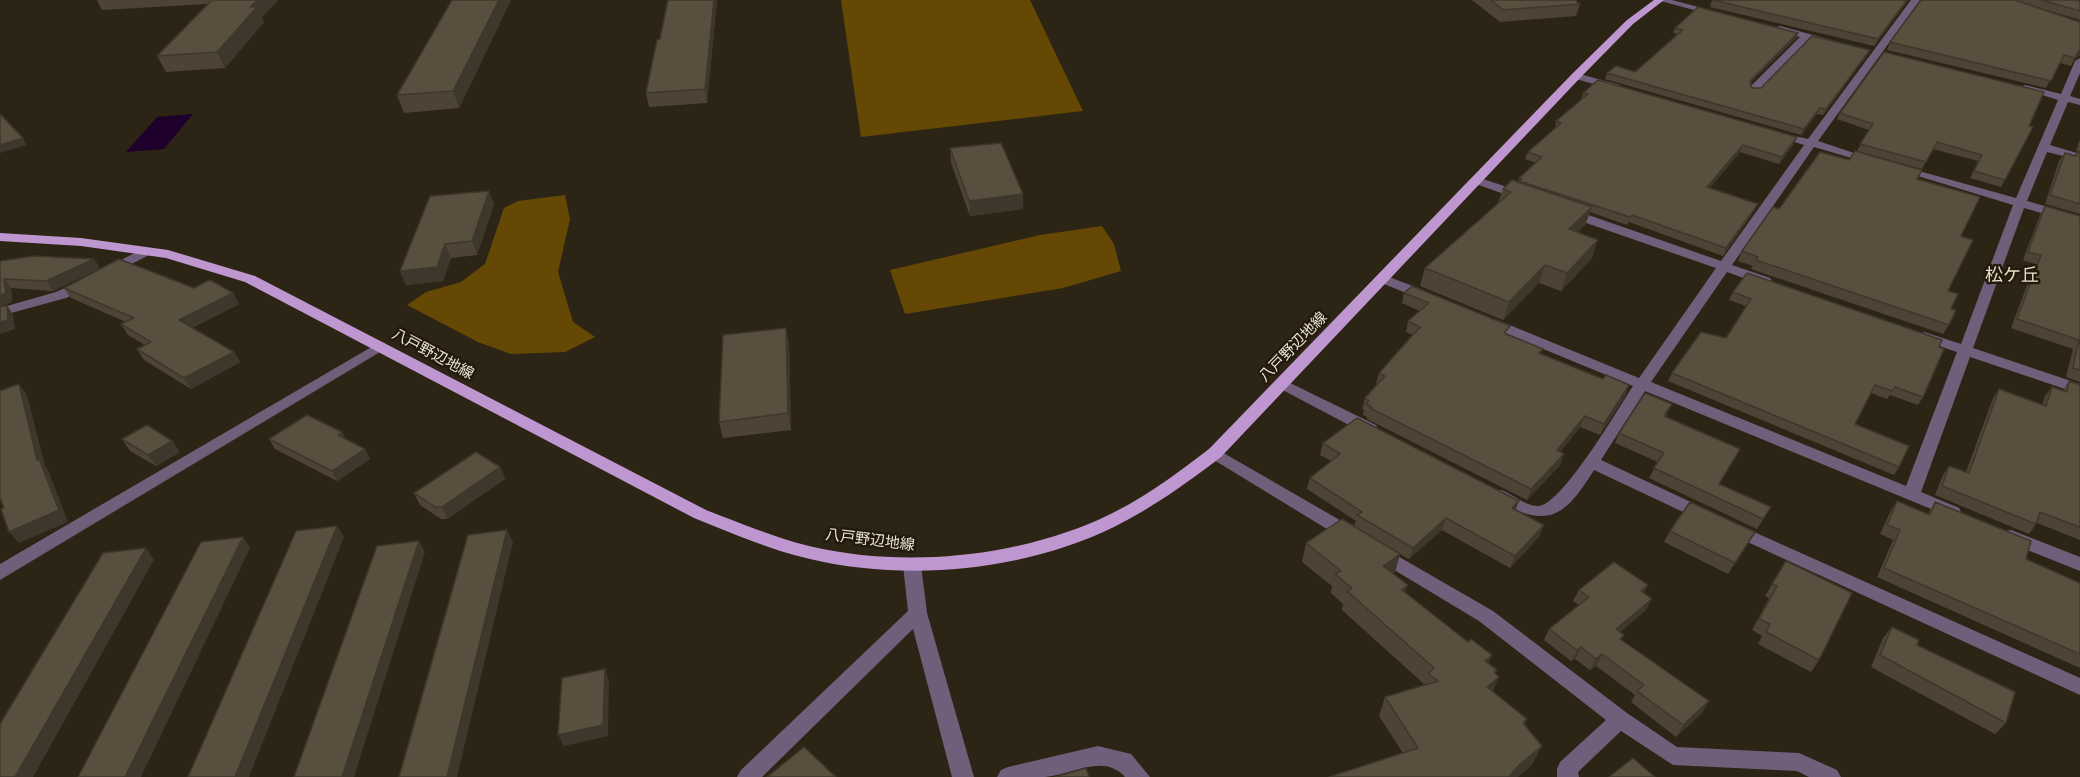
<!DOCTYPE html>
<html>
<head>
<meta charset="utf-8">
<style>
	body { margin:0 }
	canvas { display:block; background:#2c2414 }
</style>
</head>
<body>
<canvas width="2080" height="777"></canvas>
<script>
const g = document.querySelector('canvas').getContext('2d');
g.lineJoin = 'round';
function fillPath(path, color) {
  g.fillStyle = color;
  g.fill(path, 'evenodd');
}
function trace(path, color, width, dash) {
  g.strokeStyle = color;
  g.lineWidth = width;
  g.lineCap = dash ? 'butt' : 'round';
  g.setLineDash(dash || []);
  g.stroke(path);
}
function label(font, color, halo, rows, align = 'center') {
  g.font = font + ' "Public Sans","Noto Sans JP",sans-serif';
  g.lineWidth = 5;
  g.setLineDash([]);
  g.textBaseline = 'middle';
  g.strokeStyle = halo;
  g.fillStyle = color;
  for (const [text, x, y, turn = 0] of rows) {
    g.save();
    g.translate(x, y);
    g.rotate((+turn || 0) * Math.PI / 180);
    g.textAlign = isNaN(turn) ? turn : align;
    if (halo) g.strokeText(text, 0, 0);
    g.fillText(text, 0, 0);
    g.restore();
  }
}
fillPath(new Path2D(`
	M841,0H1030L1083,111L861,137Z
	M565,195L570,219L558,272L573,322L595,337L565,352L511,354L478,342L407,305L426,292L461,282L485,264L504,208L518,201Z
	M1102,226L1114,244L1121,271L1063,288L905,314L890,270L1040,235Z`), '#654803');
fillPath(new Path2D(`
	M193,114L164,149L126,152L157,117Z`), '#1f002a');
fillPath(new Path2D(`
	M1657,0H1672L1721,13L1716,16Z
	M1911,0H1920L1818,141L1878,161L1872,164L1814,147L1732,265L1770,278L1772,281L1770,284H1760L1727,272L1651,382L1906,486L1957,352L1919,339L1917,336L1924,332L1961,344L2013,205L1895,169L1901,166L2016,198L2058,100L2020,88L2025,85L2061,94L2075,61L2080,58V73L2070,96L2080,99V105L2068,102L2050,145L2080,154V160L2047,152L2027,201L2080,216V224L2024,208L1973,348L2080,384V394L1970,357L1921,492L1959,508L1961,512L1959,516L1953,518L1645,391L1601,460L1710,511L1712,515L1710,519H1698L1594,470C1563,520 1547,528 1495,500L1493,496L1495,492L1501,490C1513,494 1526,507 1539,506C1563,503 1618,409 1633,386L1485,325L1483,322L1485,319H1495L1639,378L1716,268L1566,216V210H1574L1721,261L1804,145L1773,135V131L1808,139Z
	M1780,26L1835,41L1830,44L1809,39L1757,92H1749V88L1800,37L1777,31V27Z
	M1576,73L1620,85L1621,87L1616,90L1572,78V74Z
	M1477,177L1525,193L1527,196L1521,200L1473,183V179Z
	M146,247L152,251L151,254L114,273L109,274L102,270Z
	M1384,275L1431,293L1433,296L1431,299H1421L1379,282L1377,279L1379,276Z
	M85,279L90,280L92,283L90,286L66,298L0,316V308L56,292Z
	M380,342L385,343L387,346L385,349L0,580V564Z
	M1282,379L1376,425L1378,429L1370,434L1364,433L1277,387L1275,384L1277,381Z
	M1215,448L1357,530L1360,535L1357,540L1351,541L1345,540L1209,457L1207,453L1209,449Z
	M1734,523L2080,678V695L1728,533L1725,529L1728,525Z
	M2011,530L2080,557V571L2005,541L2002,536L2005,531Z
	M1382,547L1493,611L1627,713L1677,747L1799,753L1837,770L1841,777H1809L1797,771L1673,765L1621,731L1578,772L1579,777H1557V769L1560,762L1606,720L1479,621L1376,559L1373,554L1376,549Z
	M912,558L918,560L921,565L927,613L974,777H952L913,629L762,777H737L741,770L908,611L903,565L906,560Z
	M1098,746L1131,754L1150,777H1125C1103,753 1073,775 1045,777C1029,777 1013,777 997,777L1001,770L1008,767Z`), '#715e7a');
fillPath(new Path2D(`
	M1654,0H1664L1633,24L1580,78L1221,457C1187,483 1152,508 1114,527C1024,571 907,582 810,559C770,550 732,533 694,518L245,282L166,258L81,246L0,241V233L81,238L168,250L255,276L706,510C740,523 773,537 809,546C902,568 1011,558 1098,520C1139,502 1175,475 1209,449L1572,74L1627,20Z`), '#be97d0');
fillPath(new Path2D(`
	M97,0H278L262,17L264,22L225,68L166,72L157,56L208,4L102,10Z
	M452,0H511L459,108L404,113L397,95Z
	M668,0H717L707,103L649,107L646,93L660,39Z
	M1472,0H1575L1580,4L1576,16L1500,22Z
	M1712,0H1908L1874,46L1710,7Z
	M1921,0H2080V20L2030,5L2075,58L2071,66L2060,63L2046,88L1887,50L1890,42Z
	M1675,28L1798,33L1796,38L1750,83L1752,88H1761L1870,50L1867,55L1823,115L1817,114L1801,135L1605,79L1607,73L1635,72L1677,34L1673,33Z
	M2044,92L2005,180L2001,187L1970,178L1978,161L1933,149L1922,169L1857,151L1869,130L1837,119L1840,113Z
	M1583,93L1797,137L1794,144L1779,164L1740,152L1709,188L1758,204L1754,211L1723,256L1629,222L1627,225L1590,212L1585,225L1577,232L1592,258L1561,291L1539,283L1503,320L1420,286L1425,268L1498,203L1503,189L1518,182L1519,178L1536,163L1525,159L1528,152L1555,128L1556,121L1581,100Z
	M2080,140V152L2076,150Z
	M950,148L1023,194V209L970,216L951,163Z
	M2077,152L2080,153V214L2045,204L2059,161L2065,153L2075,156Z
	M1849,160L1917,179L1961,236L1948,291L1951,309L1949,325L1943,334L1751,269L1753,266L1738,261L1742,251L1779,209Z
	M494,204L477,255L451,258L443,281L406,285L400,271Z
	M2045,206L2080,216V382L2066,377L2073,349L2011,328L2035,264L2023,260L2040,215Z
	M94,259L100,268L53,291L11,288L12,302L0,306V261Z
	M64,288H194L233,293L239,304L192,328L234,352L240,362L191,389L144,360L137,349L145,345L128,335L121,324L126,322L71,298Z
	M1733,292L1939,347L1923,397L1918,405L1890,395L1887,399L1871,393L1855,424L1899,467L1894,475L1668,381L1672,373L1726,338L1746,306L1729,300Z
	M1404,293L1507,334L1541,354L1603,379L1629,385L1625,396L1600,435L1580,427L1560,452L1564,454L1560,465L1527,500L1367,419V417L1363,415L1364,410L1362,409L1365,398L1377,385L1376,384L1379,373L1413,335L1406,332L1408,321L1420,311L1402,303Z
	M789,344L791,430L723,438L719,422Z
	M2069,381L2080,385V540L2037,523L2029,534L1935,495L1943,475L1949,466L1966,472L1993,398L1999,389L2042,405L2045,396L2052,387L2063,390Z
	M1668,414L1666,417L1740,449L1719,484L1771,507L1757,529L1649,478L1658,462L1615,443L1619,433Z
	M342,432L346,439L365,449L370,459L337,481L275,449L269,439Z
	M122,439L172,441L180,452L156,466L130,451Z
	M1323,443L1516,509L1544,525L1539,537L1510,568L1442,530L1409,559L1400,554L1395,572L1393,574L1405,593L1497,670L1495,673L1493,691L1527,719L1524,725L1532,765L1403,753L1379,716L1385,697L1423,686L1424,684L1342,610L1343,604L1331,593L1332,586L1302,562L1306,543L1354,526L1356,521L1307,489L1310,478L1331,461L1320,455Z
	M500,467L505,479L447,519H441L420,505L414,493Z
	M1897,501L1928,514L1935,502L2026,559L2080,583V668L1877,577L1893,540L1880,534L1891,510Z
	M1670,531L1755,532L1728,574L1664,542Z
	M1786,561L1819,660L1811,672L1758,644L1762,636L1752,630L1769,598L1765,596Z
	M1648,585L1644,593L1646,610L1620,632L1622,640L1702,713L1676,737L1631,702L1635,695L1596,666L1590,670L1575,659L1571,661L1544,640L1549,629L1579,605L1573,601L1579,590Z
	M1892,627L1917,645L2006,723L1995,734L1871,667L1883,638Z`), '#4d4435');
fillPath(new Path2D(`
	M258,0H278L262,17L264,22L225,68L217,52L250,7Z
	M499,0H511L459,108L453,91Z
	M714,0H717L707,103L705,89Z
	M1907,0H1908L1874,46L1878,39Z
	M1798,33L1796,38L1747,86L1750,81Z
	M1870,50L1867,55L1823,115L1826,109Z
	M2080,51V56L2074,59L2078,52Z
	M1820,108L1817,114L1801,135L1804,129Z
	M1797,137L1794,144L1779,164L1782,157Z
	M23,138L27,145L0,153V145Z
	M1743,145L1740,152L1704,195L1707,187Z
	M489,191L494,204L477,255L472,241Z
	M1023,194V209L970,216L969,201Z
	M1758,204L1754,211L1723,256L1726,248Z
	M1592,207L1585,225L1563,247L1569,229Z
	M1598,240L1592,258L1561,291L1567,273Z
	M445,244L451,258L443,281L406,285L400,271Z
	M94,259L100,268L53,291L46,281Z
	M1545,265L1539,283L1503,320L1509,302Z
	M4,279L11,288L12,302L0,306V295Z
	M233,293L239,304L185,331L179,320Z
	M7,305L13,315L15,329L0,334V322Z
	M786,328L789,344L791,430L788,413Z
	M234,352L240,362L191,389L184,378Z
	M19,384L27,395L45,466L48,470L68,522L19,543L9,532L37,460Z
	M1629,385L1625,396L1600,435L1604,424Z
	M1585,416L1580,427L1553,461L1557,450Z
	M342,432L347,441L338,435Z
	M172,441L180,452L156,466L148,455Z
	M365,449L370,459L337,481L332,471Z
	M1564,454L1560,465L1527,500L1531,489Z
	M500,467L505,479L447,519L442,507Z
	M1519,501L1515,512L1512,508Z
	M1446,518L1442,530L1409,559L1413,548Z
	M1544,525L1539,537L1510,568L1515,556Z
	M337,526L344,537L249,777H235Z
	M507,530L513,542L457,777H447Z
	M243,537L250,548L141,777H125Z
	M419,541L425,552L354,777H342Z
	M146,548L154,560L33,777H15Z
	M1400,554L1395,572L1378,585L1383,566Z
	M1408,585L1402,604V590Z
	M1648,585L1642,597L1641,591Z
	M1652,599L1646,610L1610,641L1616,629Z
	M1581,647L1575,659L1571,661L1577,650Z
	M1602,654L1596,666L1590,670L1596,659Z
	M1492,655L1484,674L1485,661Z
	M605,669L609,681L608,736L564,746L558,735Z
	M1497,670L1490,684L1499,677L1491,696L1479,705L1494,672Z
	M1709,701L1702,713L1676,737L1683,725Z
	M1542,746L1532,765L1518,777H1509L1519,765Z`), '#3e372b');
const building = new Path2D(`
	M212,0H258L250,7H257L217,52L157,56Z
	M452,0H499L453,91L397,95Z
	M668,0H714L705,89L646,93L657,40L660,39Z
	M1491,0H1575L1580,4L1503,10Z
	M1713,0H1907L1878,39Z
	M1921,0H2015L2080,22V51L2078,52L2075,58L2064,55L2051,81L1890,42Z
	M2041,0H2080L2078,1H2080V11Z
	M1698,7L1798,33L1750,81L1752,88H1761L1812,36L1870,50L1826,109L1820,108L1804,129L1607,73L1616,66L1635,72L1683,30L1675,28Z
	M1884,52L2044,92L2029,126L2033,127L2005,180L1974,171L1982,155L1937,142L1926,162L1860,144L1873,124L1840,113Z
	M1598,80L1797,137L1782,157L1743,145L1707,187L1758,204L1726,248L1632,215L1630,217L1519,181L1522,179L1519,178L1542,157L1528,152L1561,123L1556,121L1588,94L1583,93Z
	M0,114L23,138L0,145Z
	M1001,143L1023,194L969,201L950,148Z
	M1855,151L1922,170L1917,179L1980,197L1961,236L1973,240L1948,291L1958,294L1951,309L1956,310L1949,325L1756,260L1758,257L1742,251L1773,207L1779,209L1820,152L1849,160Z
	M2077,152L2080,153V204L2050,195L2065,153L2076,156Z
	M1512,180L1592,207L1569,229L1598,240L1567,273L1545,265L1509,302L1425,268L1511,192L1503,189Z
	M489,191L472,241L445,244L437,267L400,271L430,196Z
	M2045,206L2080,216V370L2073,368L2079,340L2017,319L2041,255L2028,252Z
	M34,256L94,259L46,281L4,279L6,293L0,295V261Z
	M119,259L194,288L210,280L233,293L179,320L234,352L184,378L137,349L151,342L121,324L134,318L64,288Z
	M1747,273L1942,340L1939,347L1944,349L1923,397L1895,387L1892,391L1875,385L1855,424L1909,446L1899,467L1672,373L1701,332L1726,338L1751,299L1733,292Z
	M1412,286L1510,326L1504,333L1543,349L1539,353L1603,379L1606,375L1629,385L1604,424L1585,416L1557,450L1564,454L1531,489L1370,408L1372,407L1366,404L1369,401L1365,398L1385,376L1379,373L1420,327L1408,321L1429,303L1404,293Z
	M7,305L8,320L0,322V307Z
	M786,328L788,413L719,422L723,335Z
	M2069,381L2080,385V527L2040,512L2036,524L1942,486L1949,466L1969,473L1999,389L2046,406L2052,387L2067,392Z
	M19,384L37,460L39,459L59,510L9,532L1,509L4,508L0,498V391Z
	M1645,393L1672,404L1664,416L1740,449L1719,484L1771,507L1763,519L1654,468L1664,453L1619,433Z
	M307,415L342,432L338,435L365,449L332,471L269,439Z
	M1357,418L1519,501L1512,508L1544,525L1515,556L1446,518L1413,548L1357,515L1362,512L1310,478L1340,454L1323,443Z
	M147,425L172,441L148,455L122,439Z
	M476,452L500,467L442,507H435L414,493Z
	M1897,501L1930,515L1935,502L2031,541L2026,559L2080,583V654L1884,568L1900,530L1887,525Z
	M1690,502L1755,532L1735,563L1670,531Z
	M1342,519L1400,554L1383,566L1408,585L1402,590L1468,642L1471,639L1492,655L1485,661L1497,670L1494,672L1499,677L1487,687L1527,719L1523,723L1542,746L1519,765L1509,777H1329L1418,748L1385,697L1438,681L1428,673L1434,668L1347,591L1352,588L1335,574L1341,571L1306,543Z
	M337,526L235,777H188L296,531Z
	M507,530L447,777H399L468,535Z
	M243,537L125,777H78L201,542Z
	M419,541L342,777H294L377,546Z
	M146,548L15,777H0V724L103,553Z
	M1786,561L1852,593L1819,660L1766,632L1770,624L1759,619L1777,586L1772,584Z
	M1614,562L1648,585L1641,591L1652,599L1616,629L1624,635L1620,639L1709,701L1683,725L1637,691L1644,685L1602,654L1596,659L1581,647L1577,650L1549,629L1589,597L1579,590Z
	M1892,627L1919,640L1917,645L2015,692L2006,723L1880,655Z
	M605,669L603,725L558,735L562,678Z
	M804,747L836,777H767Z
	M1633,758L1655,777H1609Z
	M1086,768L1089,777H1055Z`);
fillPath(building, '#594f3e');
trace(building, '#3e372b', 1.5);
label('15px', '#e8e2d8', '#231a0b', [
	["八戸野辺地線",1293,347,-46],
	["八戸野辺地線",433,354,28],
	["八戸野辺地線",870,540,7]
]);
label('18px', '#e7dcc8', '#231a0b', [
	["松ケ丘",2012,275]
]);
</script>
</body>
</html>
